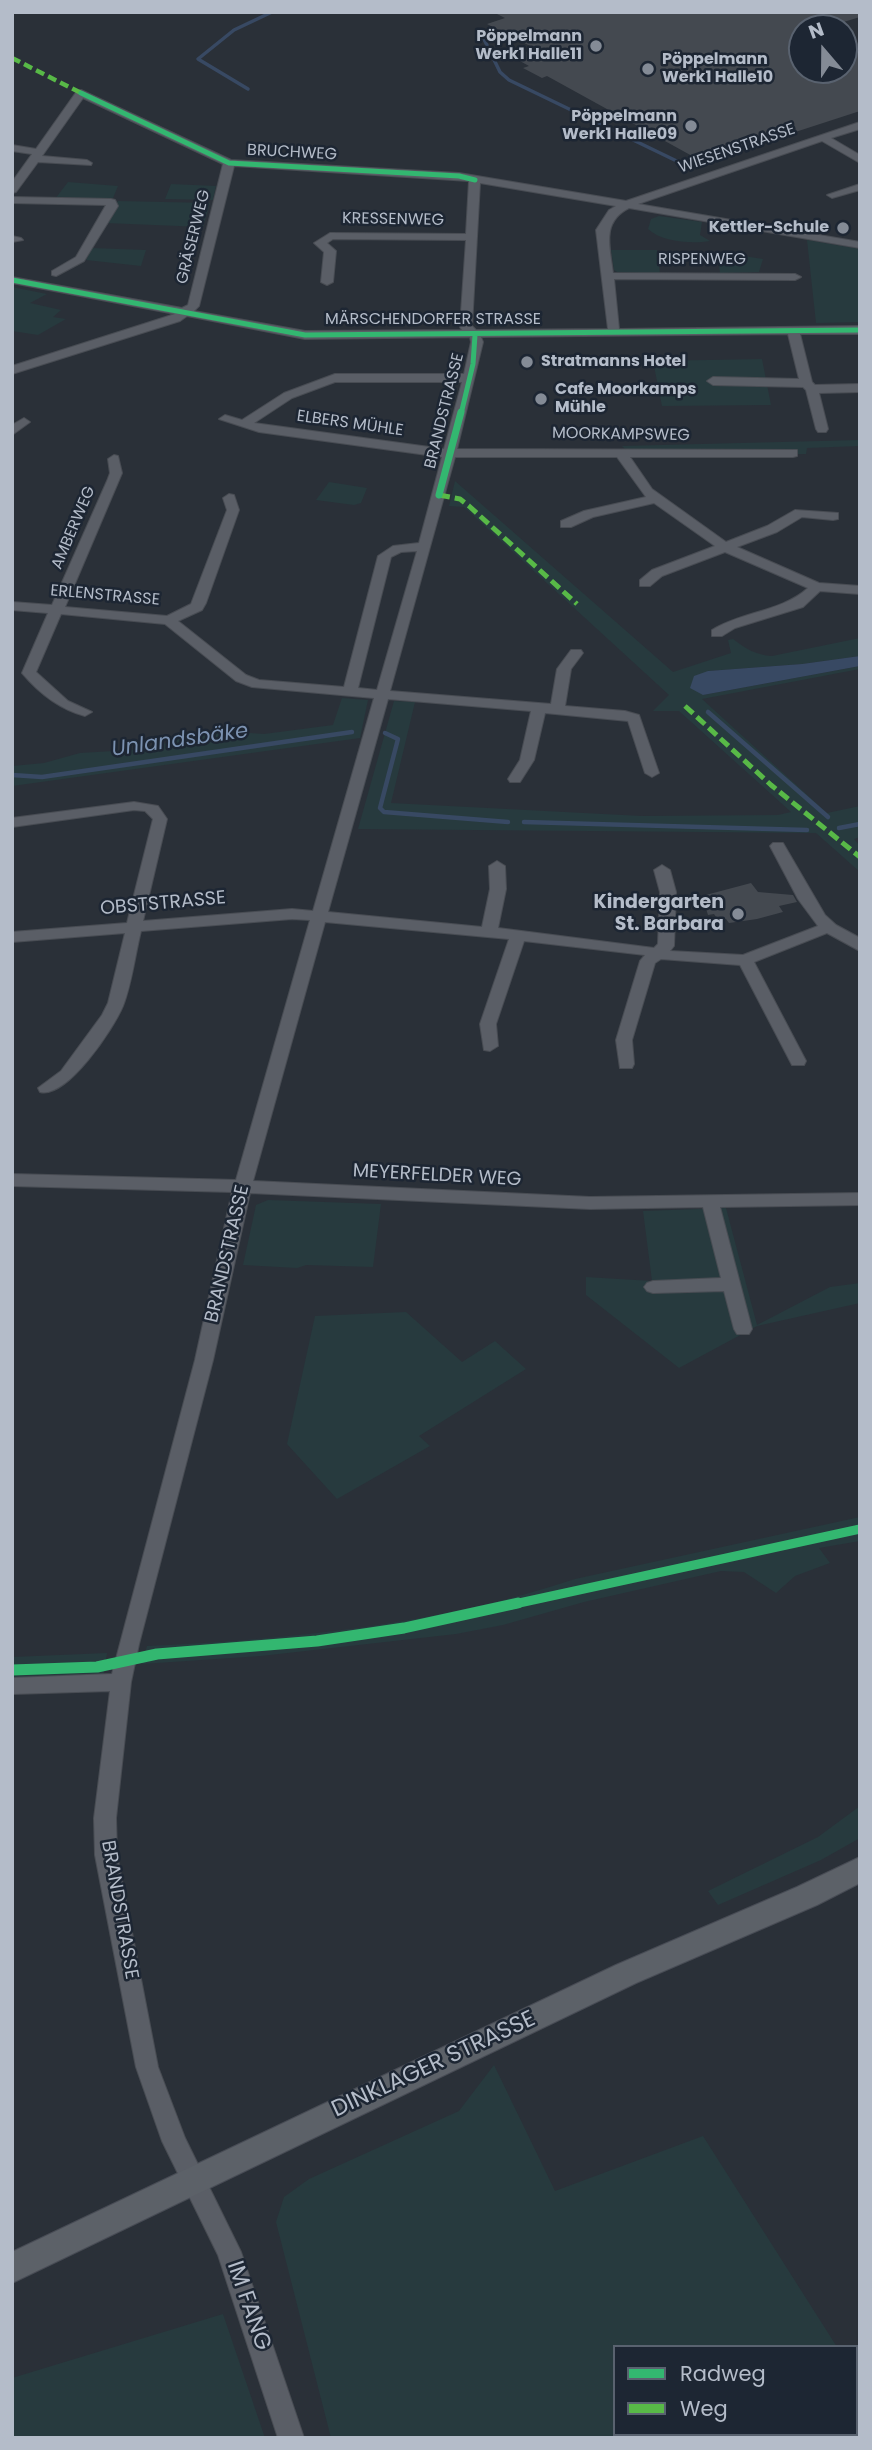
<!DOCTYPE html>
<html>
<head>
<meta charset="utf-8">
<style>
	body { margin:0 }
	#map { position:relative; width:872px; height:2450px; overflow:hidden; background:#2a3038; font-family:Poppins,sans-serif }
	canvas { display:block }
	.frame { position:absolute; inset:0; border:14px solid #b4bcc9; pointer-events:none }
	.legend { position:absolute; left:613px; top:2345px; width:245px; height:91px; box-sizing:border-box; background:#1d2633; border:2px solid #59626f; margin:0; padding:9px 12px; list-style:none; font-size:21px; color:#b4bcc9 }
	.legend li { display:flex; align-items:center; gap:14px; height:35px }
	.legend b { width:35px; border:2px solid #59626f }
	.north { position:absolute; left:788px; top:14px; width:70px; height:70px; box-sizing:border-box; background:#1d2633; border:2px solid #59626f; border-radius:50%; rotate:340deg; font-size:19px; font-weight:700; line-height:28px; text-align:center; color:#b4bcc9 }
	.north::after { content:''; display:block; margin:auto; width:24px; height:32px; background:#848b96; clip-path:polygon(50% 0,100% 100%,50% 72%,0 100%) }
</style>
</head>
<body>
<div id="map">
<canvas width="872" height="2450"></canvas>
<div class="frame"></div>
<ul class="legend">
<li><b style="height:9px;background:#33b770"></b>Radweg</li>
<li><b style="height:9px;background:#58b947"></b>Weg</li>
</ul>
<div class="north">N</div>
</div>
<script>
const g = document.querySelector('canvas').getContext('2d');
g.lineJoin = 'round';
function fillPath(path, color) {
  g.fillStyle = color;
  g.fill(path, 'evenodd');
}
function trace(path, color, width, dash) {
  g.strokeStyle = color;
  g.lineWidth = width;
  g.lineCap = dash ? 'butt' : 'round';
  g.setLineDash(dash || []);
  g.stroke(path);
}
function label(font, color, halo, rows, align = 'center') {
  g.font = font + ' Poppins,sans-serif';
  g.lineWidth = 5;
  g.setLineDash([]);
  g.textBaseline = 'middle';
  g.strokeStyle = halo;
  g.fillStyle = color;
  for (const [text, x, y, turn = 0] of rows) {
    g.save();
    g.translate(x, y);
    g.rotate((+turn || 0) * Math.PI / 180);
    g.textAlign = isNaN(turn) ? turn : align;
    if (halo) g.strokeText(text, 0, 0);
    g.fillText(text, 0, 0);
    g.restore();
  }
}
fillPath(new Path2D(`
	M68,182L118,186L113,198L55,199Z
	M171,184L216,186L213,200L165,199Z
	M118,201L210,203L203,227L105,223Z
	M659,216L702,222L700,235L710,241C691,244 662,242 648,229L651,219Z
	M807,240L860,249V322L816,323Z
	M92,248L146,250L141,266L86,260Z
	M611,250H657L660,274L617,272L614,270Z
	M717,252L763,259L759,272L720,273Z
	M12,287L47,294L30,303L61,310L53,317L66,319L38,335L12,331Z
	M762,359L771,405L662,406L653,361Z
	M860,440V446L807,448L806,454L633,457L622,446Z
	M455,481L673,672L731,653L728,640L733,639C746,649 756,655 772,656L860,638V656L802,664L708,671L703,695L860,666V669L702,699L827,813L860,806V837L854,839L860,846V872L816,833L358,829L394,701L415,702L391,803L642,816L778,815L791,812L679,711H653L669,695L464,507L449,506Z
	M329,482L367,488L361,503L354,505L316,500Z
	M342,698L368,700L360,738L12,786V766L44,763L80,753L147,749L207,730L264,734L333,725Z
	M268,1200L381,1204L373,1267L306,1265L297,1268L243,1265L256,1205Z
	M726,1208L757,1325L830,1287L860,1283V1303L757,1326L679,1368L586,1295V1277L652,1281L643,1211Z
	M406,1312L462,1362L495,1341L526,1369L419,1436L430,1446L337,1499L287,1444L315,1316Z
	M860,1517V1541L819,1548L830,1563L795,1576L776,1593L744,1572L721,1571L584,1602L503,1625L456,1634L261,1656L142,1664L147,1646C286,1640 442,1624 575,1579Z
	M107,1653L101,1691L12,1694V1657Z
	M860,1806V1838L821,1860L718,1905L708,1891L818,1837Z
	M494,2065L555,2191L703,2136L837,2347H615V2434H856V2377L860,2383V2438H331L276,2222L284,2197L309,2179L459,2111Z
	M223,2314L265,2438H12V2378Z`), '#273a3e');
fillPath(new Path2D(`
	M860,656V666L703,695L690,688L694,676L708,671L802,664Z`), '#384963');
trace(new Path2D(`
	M482,35L500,72L509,80L687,166
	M248,89L198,59L234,30L272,12`), '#384963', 3.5);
trace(new Path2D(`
	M708,712L828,817
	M385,733L398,739L380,808L384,812L508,822
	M12,775L42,777L352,732
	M524,822L807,830
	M839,828L860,824`), '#384963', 4.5);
fillPath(new Path2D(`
	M493,12H860V17L824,28H802V70H844V42L860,49V111L703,162L547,76L542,78L523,68L529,66L511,56L536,49L487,24L505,18Z
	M751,883L758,892L793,895L797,902L779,906L783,912L757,919L729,923L726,919L718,920L714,914L708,915L702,896Z`), '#444950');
const minor = new Path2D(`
	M81,90L231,160L459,173L626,201L860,122V129L831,138L860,155V163L822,141L638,204L860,242V248L629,208C601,222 610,247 613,273L795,274L801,277L795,280L614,279L619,329L860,326V334H800L812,382L815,385L860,384V392L819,393L828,429L826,432H818L816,429L806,390L803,387L713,385L707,381L713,377L799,379L788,334L481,337L483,342L457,449L797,450V456L793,457H630L652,489L726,542L767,526L795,510L838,513V519L833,520L802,517L777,532L737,547L819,583L860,586V594L820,591L803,607L735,628L722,636H712V630C743,611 781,612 808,588L725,552L662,576L650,586H640V580L652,570L715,546L654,503L593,517L571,527H561V521L584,511L646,497L617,457H455L390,691L551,704L557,669L571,650H581L583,653L571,669L565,706L625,711L639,715L659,773L652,777L645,773L628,721L545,713L534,760L520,782H510L508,779L520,760L531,711L388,699L328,912L482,927L490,889L489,866L497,861L505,866L506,889L498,928L654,948L658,944L660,892L654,870L662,865L670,870L676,892L674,946L670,951L743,955L818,926L798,899L770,846L773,843H783L825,915L836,925L860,938V951L827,933L754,962L806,1061L804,1065H792L740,965L661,959L655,963L632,1040L634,1064L632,1068H620L616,1040L640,961L645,955L524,941L496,1024L498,1046L490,1051L484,1050L480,1024L509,939L325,922L253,1181L590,1197L860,1193V1205L720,1207L752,1329L749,1334H737L734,1329L724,1291L653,1293L647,1291L644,1287L647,1283L653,1281L721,1278L703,1207L590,1209L250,1193L213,1360L139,1644L131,1682L116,1818L117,1855L158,2067L185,2138L241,2252L304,2438H278L218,2255L162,2141L136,2067L95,1855L94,1818L110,1691L12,1694V1678L112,1674L195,1360L232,1192L12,1186V1174L236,1180L310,920L292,919L141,931C135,955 132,983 123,1006C114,1028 67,1099 40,1092L38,1088L61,1071L102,1015L108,1003L125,933L12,942V932L127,923L153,819L145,811L134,810L12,827V818L134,802L158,806L167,819L143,921L292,909L313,911L374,698L252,687L236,681L165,624L61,614L36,672L68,701L92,712L85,716C59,709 39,693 22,673L48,613L12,610V602L52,605L107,481L110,473L108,459L114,455L118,456L122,473L65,607L167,616L191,604L227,510L223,498L229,494L234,495L239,510L206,603L202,610L178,621L246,675L259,680L344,687L378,556L393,546L419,543L442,457L259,432L219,419L225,415L242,420L284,393L335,374H464L471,342L470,337L305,339L187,316L180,321L12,374V366L175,314L12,283V277L182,308L188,305L223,164L83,98L42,156L87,160L92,163L91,165L38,162L16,192L12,193V182L32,154L12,151V145L36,149L77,91ZM234,166L469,181L466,234L330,233L314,243L324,252L321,282L327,285L333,282L336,251L327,243L333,239L466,240L460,327L462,330L305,331L194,311L199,306ZM480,183L616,206L609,210L596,230L608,329L476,330L472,326ZM335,382H462L444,449L254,423L292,398ZM417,551L377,690L358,688L391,557L401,552Z
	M860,184V190L832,198L827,195Z
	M12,197L111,199L115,200L118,206L84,261L56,276L52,275V271L76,257L106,205L12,203Z
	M12,236L21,238L23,240L12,242Z
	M24,418L30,422L12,435V425Z`);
const major = new Path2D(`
	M860,1857V1883L817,1905L636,1983L12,2283V2252L616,1965L797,1887Z`);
trace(minor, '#484c53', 2);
trace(major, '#484c55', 2);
fillPath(minor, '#5a5e66');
fillPath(major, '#5c6168');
trace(new Path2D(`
	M12,58L81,93`), '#58b947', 4.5, [9, 4.5]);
trace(new Path2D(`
	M439,495L460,499L469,506L577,604
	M685,706L771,785L860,857`), '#58b947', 5, [11, 5]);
trace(new Path2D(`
	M81,93L229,163L459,176L475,180
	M12,280L305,335L860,330
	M461,414L473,364L475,335`), '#33b770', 5);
trace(new Path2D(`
	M439,495L461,412`), '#33b770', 7);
trace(new Path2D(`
	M510,1605L860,1529`), '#33b770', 9);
trace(new Path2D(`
	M12,1670L97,1667L157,1654L317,1641L404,1628L518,1603`), '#33b770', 11);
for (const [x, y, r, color] of [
	[596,46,7,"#848b96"],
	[648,69,7,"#848b96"],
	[691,126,7,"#848b96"],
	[843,228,7,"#848b96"],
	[527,362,7,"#848b96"],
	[541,399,7,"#848b96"],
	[738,914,7,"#848b96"]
]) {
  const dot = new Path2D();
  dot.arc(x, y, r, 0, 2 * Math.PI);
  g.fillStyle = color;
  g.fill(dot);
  trace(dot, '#1d2633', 2.5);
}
label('bold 16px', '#b4bcc9', '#1d2633', [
	["Pöppelmann",582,37],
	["Werk1 Halle11",582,55],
	["Pöppelmann",662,60,"left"],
	["Werk1 Halle10",662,78,"left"],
	["Pöppelmann",677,117],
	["Werk1 Halle09",677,135],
	["Kettler-Schule",829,228],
	["Stratmanns Hotel",541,362,"left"],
	["Cafe Moorkamps",555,390,"left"],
	["Mühle",555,408,"left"]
], 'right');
label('16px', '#b4bcc9', '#1d2633', [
	["WIESENSTRASSE",737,149,-19],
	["BRUCHWEG",292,153,3],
	["KRESSENWEG",393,220,1],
	["GRÄSERWEG",194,237,-76],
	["RISPENWEG",702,260],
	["MÄRSCHENDORFER STRASSE",433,320],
	["BRANDSTRASSE",445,411,-76],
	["ELBERS MÜHLE",350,424,8],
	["MOORKAMPSWEG",621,435,1],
	["AMBERWEG",74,528,-67],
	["ERLENSTRASSE",105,596,5]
]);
label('bold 19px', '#b4bcc9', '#1d2633', [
	["Kindergarten",724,903],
	["St. Barbara",724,925]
], 'right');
label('19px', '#b4bcc9', '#1d2633', [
	["OBSTSTRASSE",163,904,-5],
	["MEYERFELDER WEG",437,1176,3],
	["BRANDSTRASSE",228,1254,-77],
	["BRANDSTRASSE",119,1910,80]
]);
label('italic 21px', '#7c92b1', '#1d2633', [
	["Unlandsbäke",180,741,-8]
]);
label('23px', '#b4bcc9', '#1d2633', [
	["DINKLAGER STRASSE",434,2065,-25],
	["IM FANG",248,2306,71]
]);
</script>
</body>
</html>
